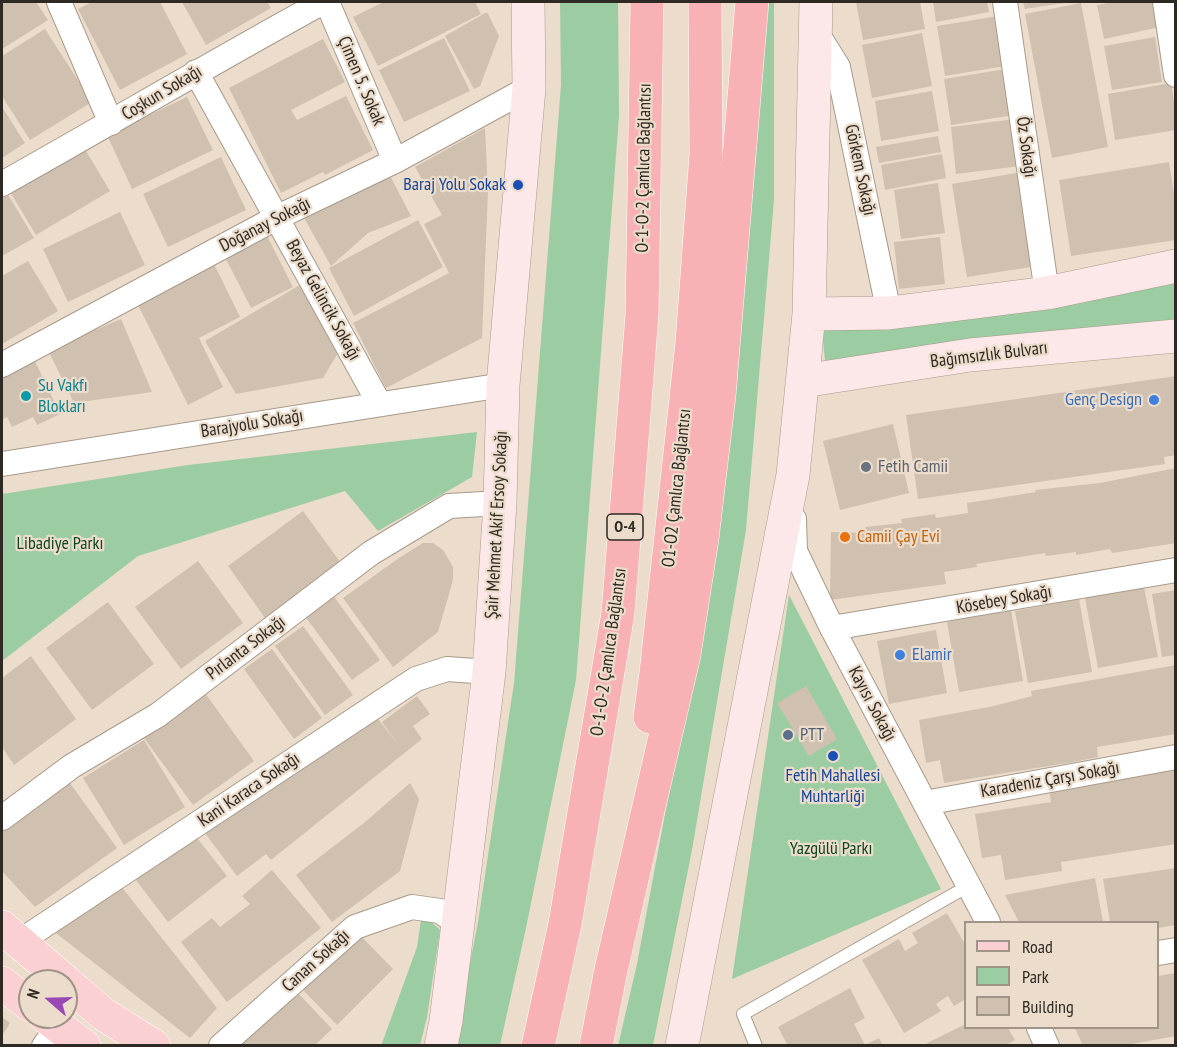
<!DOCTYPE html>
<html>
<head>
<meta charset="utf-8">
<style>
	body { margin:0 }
	#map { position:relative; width:1177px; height:1047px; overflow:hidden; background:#ebdccb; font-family:"PT Sans Narrow",sans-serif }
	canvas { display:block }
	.frame { position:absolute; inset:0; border:3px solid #2e2922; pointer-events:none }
	.legend { position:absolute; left:964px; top:921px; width:195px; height:108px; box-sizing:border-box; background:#ebdccb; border:2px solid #9f9487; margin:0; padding:8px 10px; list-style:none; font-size:18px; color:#2e2922 }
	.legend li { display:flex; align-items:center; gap:12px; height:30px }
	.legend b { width:30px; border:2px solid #9f9487 }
	.north { position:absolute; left:18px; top:969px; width:60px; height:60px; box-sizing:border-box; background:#ebdccb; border:2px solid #9f9487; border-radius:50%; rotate:290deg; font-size:16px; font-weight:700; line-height:24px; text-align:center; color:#2e2922 }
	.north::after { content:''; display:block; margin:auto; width:21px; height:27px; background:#9b48b7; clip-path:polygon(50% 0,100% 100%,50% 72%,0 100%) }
</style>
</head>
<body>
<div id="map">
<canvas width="1177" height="1047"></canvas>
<div class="frame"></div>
<ul class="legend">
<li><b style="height:8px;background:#fbd0d3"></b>Road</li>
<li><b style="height:16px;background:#9ccda2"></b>Park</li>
<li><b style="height:16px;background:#cfc0b0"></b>Building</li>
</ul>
<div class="north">N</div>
</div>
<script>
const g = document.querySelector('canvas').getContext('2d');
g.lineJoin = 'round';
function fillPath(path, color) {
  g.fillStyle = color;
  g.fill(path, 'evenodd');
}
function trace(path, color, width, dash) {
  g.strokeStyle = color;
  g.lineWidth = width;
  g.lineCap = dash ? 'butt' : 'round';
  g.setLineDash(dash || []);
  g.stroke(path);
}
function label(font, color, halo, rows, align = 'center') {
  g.font = font + ' "PT Sans Narrow",sans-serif';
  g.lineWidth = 4.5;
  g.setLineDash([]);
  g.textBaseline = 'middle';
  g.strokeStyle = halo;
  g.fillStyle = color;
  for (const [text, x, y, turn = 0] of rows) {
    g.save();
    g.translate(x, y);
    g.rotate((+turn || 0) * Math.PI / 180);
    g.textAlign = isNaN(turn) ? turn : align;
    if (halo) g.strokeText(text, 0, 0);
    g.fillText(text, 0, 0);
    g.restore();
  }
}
fillPath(new Path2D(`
	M560,2H618L619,116L576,680L526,928L500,1045L454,1046L478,922L514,683L561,85Z
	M762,2H774V200L746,530L692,850L653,1045L618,1046L637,964L693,664Z
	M1175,278V319L826,370L822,331L1045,301Z
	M477,432L472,477L378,531L345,491L138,556L2,661V494L188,465Z
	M789,595L941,889L732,979Z
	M422,913L440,930L427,1017L420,1045L381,1046L417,947Z`), '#9ccda2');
fillPath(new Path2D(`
	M2,2H36L48,20L2,49Z
	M92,2H160L187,54L120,90L78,9Z
	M182,2H267L271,8L206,45Z
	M384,2H475L481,14L378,66L353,17Z
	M856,2H920L925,29L863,40Z
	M933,2H987L989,12L936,22Z
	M1023,2H1064V3L1025,9Z
	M1114,2H1154L1160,27L1104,39L1097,5Z
	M1081,3L1108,147L1052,158L1025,14Z
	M487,12L499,36L480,86L474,89L445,36Z
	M998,16L1005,66L945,76L937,26Z
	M45,29L92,102L30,140L2,96V56Z
	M922,33L932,86L872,98L862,45Z
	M1155,37L1162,82L1112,90L1104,46Z
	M444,38L470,91L404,122L379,70Z
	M323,39L345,82L291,110L297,120L346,96L373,150L325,175L323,172L281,193L229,88Z
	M1006,69L1014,115L951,125L944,79Z
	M1171,83L1176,114V130L1115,140L1108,94Z
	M932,91L939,131L881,141L875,101Z
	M187,97L213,150L132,189L107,135Z
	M2,107L25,143L2,158Z
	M1016,119L1021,166L956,174L951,127Z
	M485,128L488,191L482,338L386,388L353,323L449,273L424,224L442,215L415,167Z
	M938,136L941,152L879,163L876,147Z
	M80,141L110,191L36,235L6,185Z
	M942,154L946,178L885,190L881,165Z
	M221,157L246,210L168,247L143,194Z
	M1169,162L1176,206V240L1071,256L1059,180Z
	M388,172L411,216L368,233L331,266L303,216Z
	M1022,172L1037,266L967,277L952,184Z
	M938,183L945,233L901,239L894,190Z
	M4,188L34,238L2,256V189Z
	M120,212L145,265L68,302L43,249Z
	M418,220L443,267L354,316L329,268Z
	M266,234L293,287L251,308L224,255Z
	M940,237L945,284L899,289L894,242Z
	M28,261L58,311L2,344V276Z
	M214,264L240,317L199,338L223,387L188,405L137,303Z
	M305,282L342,346L323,378L236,394L205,341Z
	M121,319L152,392L74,403L48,350Z
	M35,361L60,414L37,425L33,417L12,427L7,417L2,420V377Z
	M1176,376V455L1164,457L1165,464L918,499L906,415Z
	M893,424L909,493L840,510L823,441Z
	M1176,468V543L1112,553L1110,549L1076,555V552L1046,556L1045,553L976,564L977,567L944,572L946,584L830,600L831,532L866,533L865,527L902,523L901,519L935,514L936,518L968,513L967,503L1036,492L1035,490L1100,483Z
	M303,511L346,570L270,625L228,566Z
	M423,543H433L443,550L453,567V580L438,632L393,667L343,598L399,558Z
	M198,561L243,623L181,669L135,607Z
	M1144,587L1158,657L1098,668L1085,598Z
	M1176,590V655L1162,657L1152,594Z
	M330,591L380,660L352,680L302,612Z
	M1079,599L1092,672L1028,683L1015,611Z
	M108,602L154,664L92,710L46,648Z
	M1011,610L1023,681L959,692L947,622Z
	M303,626L353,695L325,715L275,646Z
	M936,630L947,693L889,704L877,641Z
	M272,649L322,718L294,739L244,669Z
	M31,656L76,719L14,765L2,747V678Z
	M1176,665V734L1097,747L1098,757L1073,762L944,783L940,760L926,763L919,720L994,706L1032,696L1031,691Z
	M806,686L837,739L809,756L777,703Z
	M205,693L254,761L193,805L144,738Z
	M417,696L430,714L413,726L422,739L271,860L266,854L237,876L202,829L372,711L399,746L382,722Z
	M144,740L185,807L124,845L83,778Z
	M1176,768V844L1061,862L1062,871L1005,880L1001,855L982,858L975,814L1051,802L1049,790Z
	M67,779L117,848L35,907L2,871V827Z
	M410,783L419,799L400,871L332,922L296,875L364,823Z
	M190,829L227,876L168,922L132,875Z
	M1176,868V925L1158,928V922H1110L1103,879Z
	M272,870L321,928L227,1002L181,942L212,918L220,927L250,904L242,896Z
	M1095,878L1103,922H1019L1005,895Z
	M117,881L217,1008L190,1038L56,933Z
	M947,913L966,946V999L954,1006L948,996L936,1004L941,1011L904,1033L862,960L899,939L905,951L918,943L912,933Z
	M358,933L393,969L337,1025L301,988Z
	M1176,973V1036L1120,1046H1083L1075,1028H1158V976Z
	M850,988L865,1018L854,1024L865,1045L879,1038L883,1046H788L778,1027Z
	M297,992L332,1029L314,1046H237Z
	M2,1017L10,1023L2,1036Z
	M966,1024V1028H1008L1015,1040L1004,1046H928L927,1043Z`), '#cfc0b0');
const lane = new Path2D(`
	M756,1046L743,1014L970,885`);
const street = new Path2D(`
	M59,2L111,123
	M327,2L395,161
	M1005,2L1047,293
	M1165,2L1176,75
	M816,32L838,67L889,313
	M196,72L379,403
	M2,184C109,124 215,61 323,2
	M2,365L278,217L395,161L529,88
	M2,464L503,385
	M794,519L795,551L832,628L988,922
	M832,628L1176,570
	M925,803L1176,757
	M2,818L72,766L158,715L371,553L449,506L500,503
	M19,942L416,679L447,669L489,672
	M1158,953L1176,950
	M1039,1028L1047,1046
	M44,1046L58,1027
	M221,1046L355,927L412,907L440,911L458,924`);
const secondary = new Path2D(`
	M809,314L889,313L1047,293L1176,266
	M803,381L970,355L1176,336
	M441,1046L446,1021L489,672L500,503L503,385L529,88L528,2
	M682,1046L793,475L809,314L816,2`);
const primary = new Path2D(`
	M2,927L65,981
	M66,982L103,1014L154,1046
	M2,983L30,1005
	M46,1017L84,1046`);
const highway = new Path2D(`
	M650,717L656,673L692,343L706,154L705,2
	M538,1046L565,924L618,613L642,315L647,2
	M596,1046L611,970L684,655L702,539L719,396L752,2`);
trace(lane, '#a89a8b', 14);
trace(street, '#a89a8b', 26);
trace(secondary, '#a89a8b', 34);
trace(primary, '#fff', 34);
trace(highway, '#fff', 34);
trace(lane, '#fff', 12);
trace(street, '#fff', 24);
trace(secondary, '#fde8e9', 33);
trace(primary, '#fbd0d3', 33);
trace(highway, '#f8b1b5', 33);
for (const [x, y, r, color] of [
	[518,185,6,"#1a4fb4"],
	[26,396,6,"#0f9aa8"],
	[1154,400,6,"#3f7fe0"],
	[866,467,6,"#6b7280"],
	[845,537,6,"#e8710a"],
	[900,655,6,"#3f7fe0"],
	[788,735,6,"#5c6f8a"],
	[833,756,6,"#1a4fb4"]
]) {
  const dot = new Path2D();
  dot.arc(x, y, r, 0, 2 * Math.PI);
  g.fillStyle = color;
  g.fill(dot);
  trace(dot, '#ebdccb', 2);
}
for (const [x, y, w] of [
	[625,527,36]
]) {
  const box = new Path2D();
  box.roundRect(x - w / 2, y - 13, w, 26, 4.5);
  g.fillStyle = '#ebdccb';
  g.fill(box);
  trace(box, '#2e2922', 1.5);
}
label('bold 16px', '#2e2922', null, [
	["O-4",625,527]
]);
label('18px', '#2e2922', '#ebdccb', [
	["Çimen 5. Sokak",361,81,67],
	["Coşkun Sokağı",162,93,-31],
	["Öz Sokağı",1026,147,82],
	["O-1-O-2 Çamlıca Bağlantısı",644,168,-89],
	["Görkem Sokağı",860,170,78],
	["Doğanay Sokağı",265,225,-27],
	["Beyaz Gelincik Sokağı",323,300,61],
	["Bağımsızlık Bulvarı",989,355,-7],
	["Barajyolu Sokağı",252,424,-9],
	["O1-O2 Çamlıca Bağlantısı",677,488,-84],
	["Şair Mehmet Akif Ersoy Sokağı",497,525,-87],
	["Kösebey Sokağı",1004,600,-10],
	["Pırlanta Sokağı",246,648,-37],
	["O-1-O-2 Çamlıca Bağlantısı",609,652,-82],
	["Kayısı Sokağı",872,704,62],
	["Karadeniz Çarşı Sokağı",1050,780,-10],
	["Kani Karaca Sokağı",249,790,-34],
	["Canan Sokağı",316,961,-42]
]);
label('18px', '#164399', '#ebdccb', [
	["Baraj Yolu Sokak",506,185],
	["Fetih Mahallesi",833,776,"center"],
	["Muhtarliği",833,797,"center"]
], 'right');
label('18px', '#0d838f', '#ebdccb', [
	["Su Vakfı",38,386],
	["Blokları",38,407]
], 'left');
label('18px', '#366cbe', '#ebdccb', [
	["Genç Design",1142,400],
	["Elamir",912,655,"left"]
], 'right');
label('18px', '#5b616d', '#ebdccb', [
	["Fetih Camii",878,467]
], 'left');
label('18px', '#c56008', '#ebdccb', [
	["Camii Çay Evi",857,537]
], 'left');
label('18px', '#0e471d', '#ebdccb', [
	["Libadiye Parkı",60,544],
	["Yazgülü Parkı",831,849]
]);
label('18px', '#4e5e75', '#ebdccb', [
	["PTT",800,735]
], 'left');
</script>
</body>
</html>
